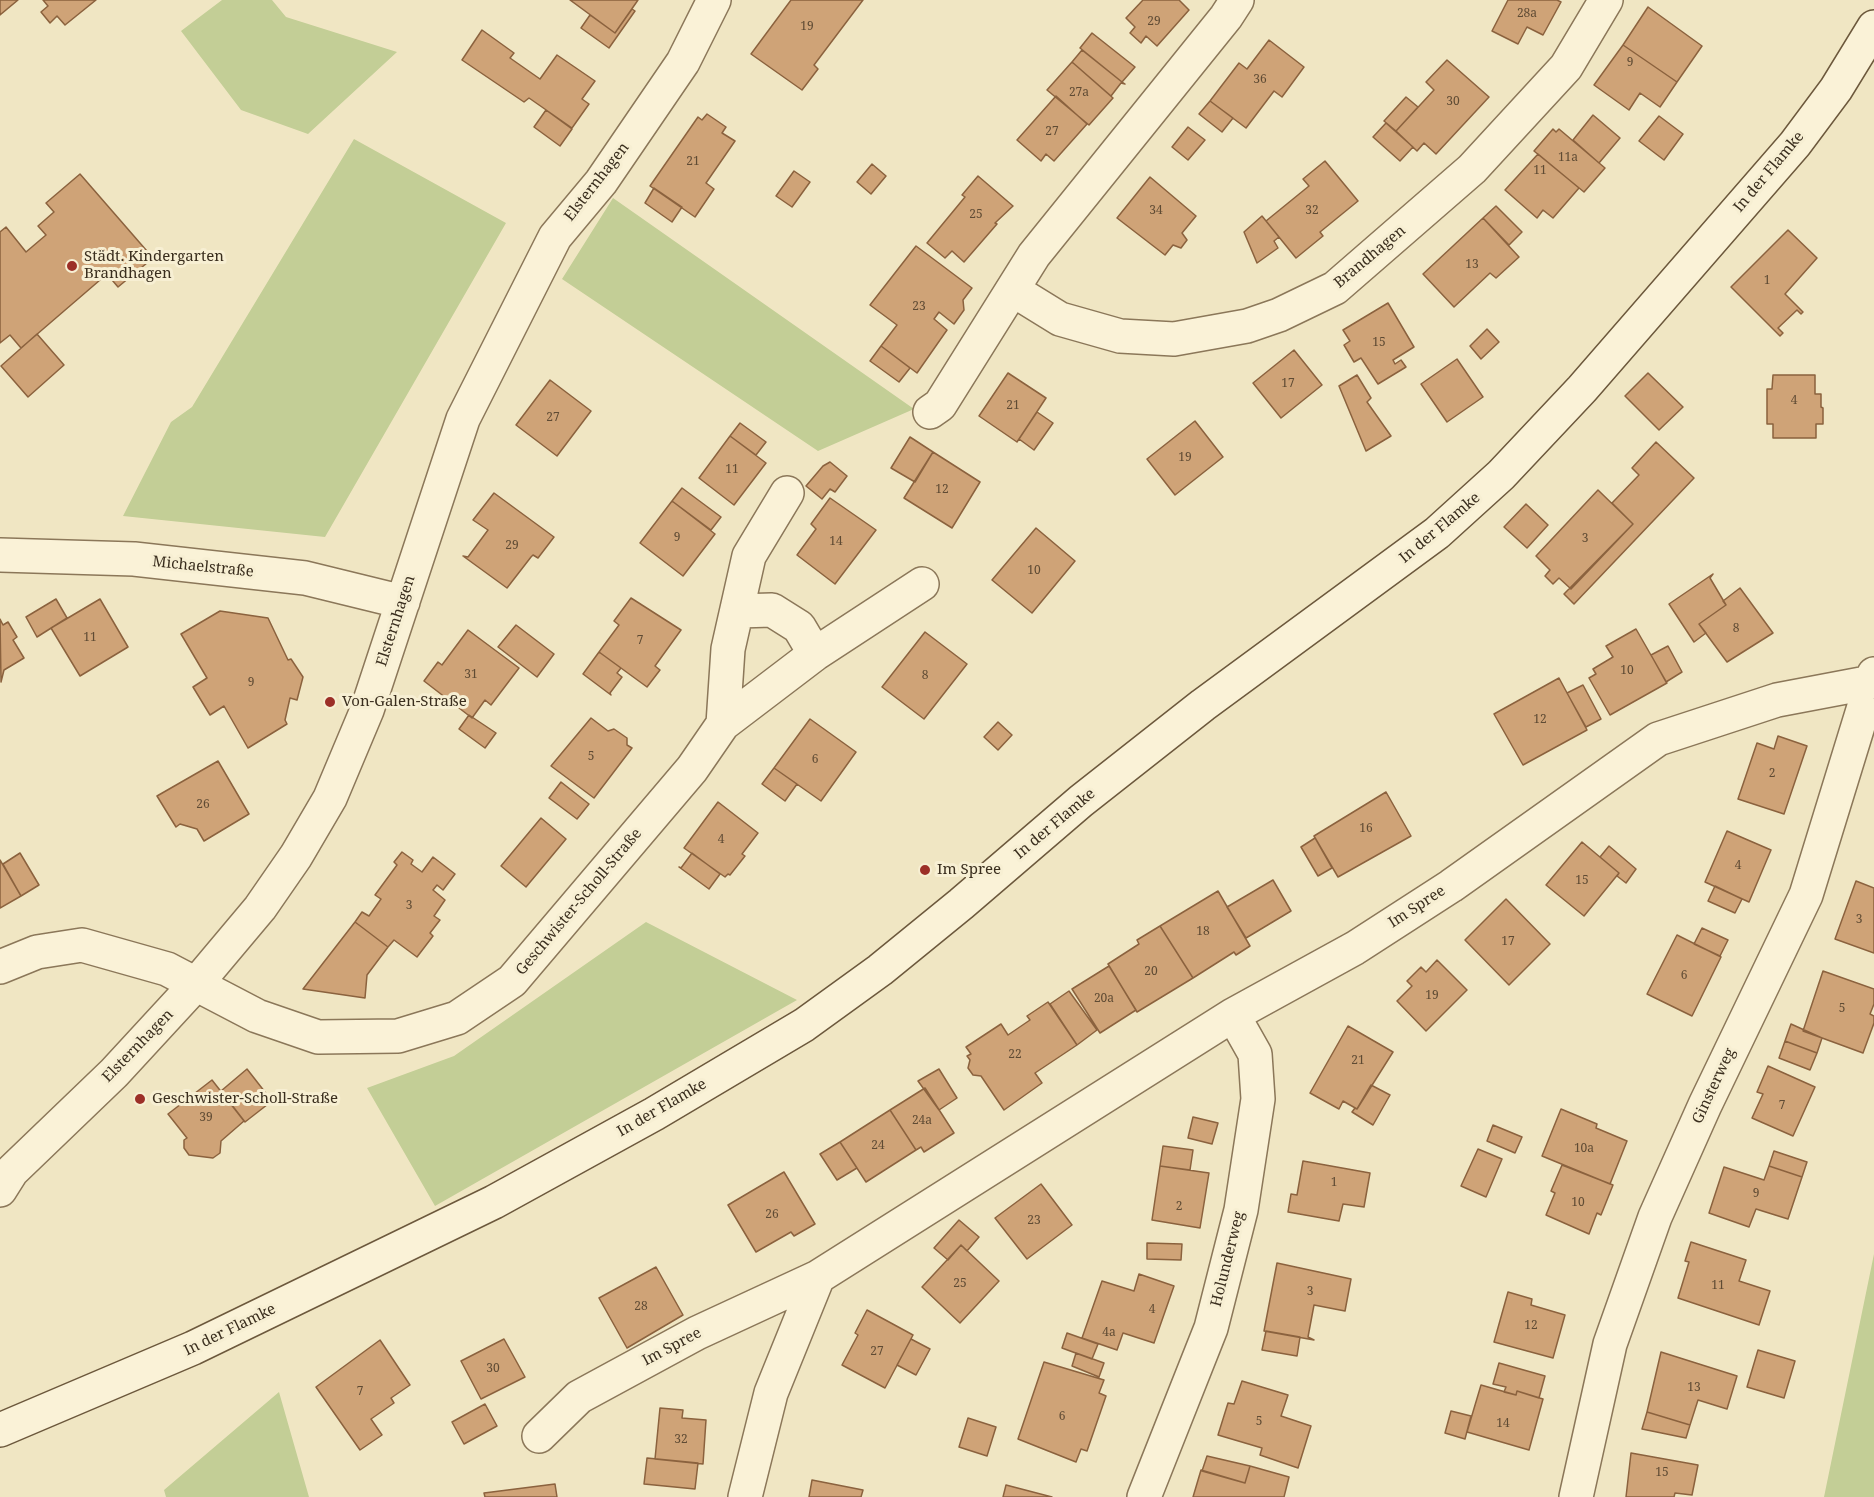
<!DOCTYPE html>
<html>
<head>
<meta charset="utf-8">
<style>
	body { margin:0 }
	canvas { display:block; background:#f0e6c3 }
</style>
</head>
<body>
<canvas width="1874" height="1497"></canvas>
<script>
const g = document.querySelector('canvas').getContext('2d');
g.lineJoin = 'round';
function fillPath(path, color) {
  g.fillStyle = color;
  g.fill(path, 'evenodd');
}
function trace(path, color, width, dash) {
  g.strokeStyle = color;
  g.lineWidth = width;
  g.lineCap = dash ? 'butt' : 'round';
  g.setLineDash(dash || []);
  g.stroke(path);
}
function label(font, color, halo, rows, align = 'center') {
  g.font = font + ' "Noto Serif",serif';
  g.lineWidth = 6;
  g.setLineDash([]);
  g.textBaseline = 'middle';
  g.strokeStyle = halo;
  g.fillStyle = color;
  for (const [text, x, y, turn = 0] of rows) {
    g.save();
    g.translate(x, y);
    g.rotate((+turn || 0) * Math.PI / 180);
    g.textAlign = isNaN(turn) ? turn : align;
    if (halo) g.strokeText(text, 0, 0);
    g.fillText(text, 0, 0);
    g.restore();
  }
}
fillPath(new Path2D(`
	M222,0H272L286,17L397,52L308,134L241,110L181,31Z
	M354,139L506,223L325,537L123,516L171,422L192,407Z
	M613,198L914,409L818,451L562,279Z
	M646,922L797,1000L435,1206L367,1088L454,1056Z
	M1874,1254V1497H1824Z
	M279,1392L309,1497H166L164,1490Z`), '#c3ce96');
const building = new Path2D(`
	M0,0H18L0,15Z
	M43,0H96L65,25L57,16L50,23L41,12L48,6Z
	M570,0H638L615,33Z
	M791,0H863L814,65L818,69L802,90L751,54Z
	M1143,0H1179L1189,10L1157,46L1146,36L1141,43L1130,33L1135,27L1126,18Z
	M1508,0H1557L1561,2L1543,35L1527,27L1518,44L1492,31Z
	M1648,7L1702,46L1677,82L1623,45Z
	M632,9L635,11L609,48L581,28L590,15L615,33Z
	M482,30L514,53L510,58L540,79L557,55L595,81L582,99L589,104L572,128L529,98L524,102L462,60Z
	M1092,33L1135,67L1122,82L1080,48Z
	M1269,40L1304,67L1282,97L1274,91L1246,128L1210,101L1239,63L1247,69Z
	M1623,45L1677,82L1660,107L1640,93L1629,110L1594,85Z
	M1082,50L1122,82L1125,84L1121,83L1111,96L1072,62Z
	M1447,60L1489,97L1436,154L1424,143L1417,151L1396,131L1434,90L1426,82Z
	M1072,62L1113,98L1089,125L1047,90Z
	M1056,96L1087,124L1054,161L1046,154L1041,161L1017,140Z
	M1406,97L1418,107L1396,131L1384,121Z
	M1210,101L1233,118L1222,132L1199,114Z
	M546,110L572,129L560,146L534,127Z
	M707,114L726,127L722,133L735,141L706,183L714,189L695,217L650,186L698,117L702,120Z
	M1593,115L1620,138L1599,163L1573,140Z
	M1659,116L1683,134L1664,160L1639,141Z
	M1386,123L1413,147L1400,161L1373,137Z
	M1188,127L1205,140L1188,160L1172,147Z
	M1553,129L1556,132L1559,129L1605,168L1584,192L1534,151Z
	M1538,154L1579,188L1553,218L1543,210L1537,218L1505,190Z
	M1325,161L1358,201L1320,232L1323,236L1296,258L1266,221L1309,186L1303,179Z
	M872,164L886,176L871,194L857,182Z
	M794,171L810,182L792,207L776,196Z
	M80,174L153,258L118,287L107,274L21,348L10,335L0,343V232L6,227L26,252L46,235L38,226L54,212L46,203Z
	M978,176L1013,206L995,223L997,224L964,262L952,251L945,258L927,243L965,197L962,195Z
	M1150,177L1196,216L1182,233L1187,240L1181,248L1173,245L1165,255L1117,218Z
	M654,188L682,207L672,222L645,203Z
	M1496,206L1522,232L1509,245L1483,218Z
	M1262,216L1279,237L1274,241L1278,248L1257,263L1244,232Z
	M1483,218L1519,257L1496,278L1490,273L1454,307L1423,274Z
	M1788,230L1817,258L1785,294L1803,312L1801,314L1797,310L1778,328L1783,333L1780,336L1731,287Z
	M916,246L972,288L963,300L964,310L954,324L939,312L934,319L947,330L917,373L881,346L897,325L870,305Z
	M1388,303L1414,347L1393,360L1395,364L1401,360L1406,367L1378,384L1361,358L1354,362L1344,345L1350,341L1343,330Z
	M1487,329L1499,342L1481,359L1470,346Z
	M37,334L64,365L28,397L1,366Z
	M881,346L910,368L899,382L870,361Z
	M1294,350L1322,385L1281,418L1253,383Z
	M1457,359L1483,397L1447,422L1421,384Z
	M1008,373L1046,398L1017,442L979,416Z
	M1648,373L1683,407L1659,430L1625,396Z
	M1357,375L1371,398L1367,402L1391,436L1366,451L1339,386Z
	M1773,375H1815V394H1821V407L1823,408V424H1816V438H1773V424H1767V389H1772Z
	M550,380L591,411L557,456L516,425Z
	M1037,412L1053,423L1034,450L1019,439Z
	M1195,421L1223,457L1175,495L1147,459Z
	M740,423L766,442L756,455L730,436Z
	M730,436L766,463L734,505L699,478Z
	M910,437L933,452L915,482L891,468Z
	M1656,442L1694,478L1574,604L1564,594L1633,524L1612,503L1639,475L1632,468Z
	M933,452L980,482L952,528L904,498Z
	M830,462L847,476L835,492L830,489L822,499L806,486L823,466Z
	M682,488L721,517L711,530L672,501Z
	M1598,490L1633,524L1571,589L1559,578L1553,584L1545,576L1550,570L1536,556Z
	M494,493L554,537L538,558L533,555L531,557L507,588L463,556L468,557L488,530L473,520Z
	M830,498L876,530L835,584L797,555L816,529L811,524Z
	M672,501L715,534L683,576L640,543Z
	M1526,504L1548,525L1527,548L1504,527Z
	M1036,528L1075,561L1032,613L992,580Z
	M1713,574L1710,578L1726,605L1699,624L1706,633L1694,642L1669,604Z
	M1740,588L1773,633L1727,662L1699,624L1726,605L1723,601Z
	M631,598L681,630L655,666L660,670L647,687L599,652L619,625L614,621Z
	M56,599L67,618L37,637L26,617Z
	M100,599L128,647L80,676L51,628Z
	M220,611L268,618L288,660L291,659L303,677L297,700L290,698L285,720L287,724L248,748L224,706L210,715L193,687L207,678L181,634Z
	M0,619L3,625L8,622L17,637L13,640L24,658L4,670L1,682Z
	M516,625L554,654L537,677L498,647Z
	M1636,629L1667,683L1610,715L1589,678L1596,674L1593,669L1613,657L1606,646Z
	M468,630L519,668L491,705L485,700L472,718L424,681L438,662L442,665Z
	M925,632L967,664L924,719L882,687Z
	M1668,646L1682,672L1666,682L1651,655Z
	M599,652L621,668L617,673L622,677L610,693L611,695L583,674Z
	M1559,678L1587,730L1523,765L1494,714Z
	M1583,685L1601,719L1586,727L1567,693Z
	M469,715L496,733L485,748L459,729Z
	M591,718L608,731L614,729L627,738V745L632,748L594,798L551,766Z
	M810,719L856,752L821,801L774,768Z
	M998,722L1012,735L998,750L984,737Z
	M1778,736L1807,746L1784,814L1738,799L1757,743L1774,749Z
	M218,761L249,814L204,841L197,829L180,824L176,827L157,796Z
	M774,768L797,784L785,801L762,784Z
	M561,782L589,804L577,819L549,798Z
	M1386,792L1411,836L1338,877L1314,836Z
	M718,802L758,833L742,854L745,856L730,875L728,874L725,877L684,848Z
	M541,818L566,839L526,887L501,866Z
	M1727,831L1771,850L1749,902L1705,882Z
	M1315,838L1332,868L1318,876L1301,847Z
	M1582,842L1619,873L1584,916L1546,885Z
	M1609,846L1636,869L1626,883L1617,876L1619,873L1600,857Z
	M402,852L413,860L411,864L422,872L433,857L455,874L443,890L437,885L433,890L445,900L434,916L440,920L430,933L433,936L417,957L394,940L388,947L355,922L362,912L369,916L381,899L375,895L397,865L394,862Z
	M20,853L39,885L21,896L3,864Z
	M692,853L720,874L709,889L679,867L681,868Z
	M0,860L21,896L0,908Z
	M1273,880L1291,911L1246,938L1227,907Z
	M1856,881L1874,888V953L1835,939Z
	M1715,886L1742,899L1735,913L1708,901Z
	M1218,891L1250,946L1236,955L1234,952L1193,978L1160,926Z
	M1506,899L1550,944L1509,985L1465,940Z
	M355,922L388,947L367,975L365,998L303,989Z
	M1160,926L1193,978L1137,1012L1108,964L1139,944L1137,940Z
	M1702,928L1728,940L1720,956L1694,944Z
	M1677,935L1721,957L1692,1016L1647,994Z
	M1437,960L1467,990L1426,1031L1397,1001L1412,986L1407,981L1421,967L1426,972Z
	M1109,966L1136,1010L1100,1033L1072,989Z
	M1823,971L1874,989V1004L1870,1014L1874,1016V1023L1863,1053L1803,1031Z
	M1069,991L1097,1030L1077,1045L1050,1004Z
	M1048,1002L1077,1045L1035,1073L1042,1083L1004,1110L981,1076L973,1075L968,1068L970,1060L967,1056L971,1054L966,1047L1001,1024L1008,1035L1030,1020L1027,1016Z
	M1791,1024L1822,1038L1817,1053L1785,1041Z
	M1348,1026L1393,1052L1357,1109L1343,1101L1339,1109L1310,1093Z
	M1785,1041L1817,1053L1810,1070L1779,1058Z
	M1768,1066L1815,1087L1793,1136L1752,1118L1763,1094L1757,1092Z
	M247,1069L272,1101L245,1122L221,1091Z
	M939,1069L957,1098L939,1110L918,1081Z
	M212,1080L244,1121L221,1141L220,1153L213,1158L189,1155L184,1148V1140L187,1138L168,1114Z
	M1371,1085L1390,1095L1373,1125L1352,1112L1355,1108L1357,1109Z
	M925,1088L954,1133L924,1152L921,1147L916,1150L890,1110Z
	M1561,1109L1597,1124L1596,1128L1627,1141L1610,1184L1542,1156Z
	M890,1110L916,1150L866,1182L840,1142Z
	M1193,1117L1218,1123L1212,1144L1188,1138Z
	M1493,1125L1522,1137L1515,1153L1487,1141Z
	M840,1142L857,1168L837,1180L820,1154Z
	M1163,1146L1193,1150L1190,1170L1160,1166Z
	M1478,1149L1502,1159L1486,1197L1461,1186Z
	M1774,1151L1807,1162L1802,1177L1769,1166Z
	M1303,1161L1370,1173L1364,1207L1343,1204L1339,1221L1288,1212L1291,1194L1297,1195Z
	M1562,1165L1613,1185L1601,1215L1597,1213L1589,1234L1546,1215L1555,1193L1551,1191Z
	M1160,1166L1209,1173L1200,1228L1152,1220Z
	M1769,1166L1802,1177L1788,1219L1756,1209L1749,1227L1709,1213L1724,1167L1764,1180Z
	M784,1172L815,1224L794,1236L791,1232L756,1252L728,1205Z
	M1041,1184L1072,1225L1027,1259L995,1218Z
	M959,1220L979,1237L967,1251L961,1245L948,1260L934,1248Z
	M1691,1242L1746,1260L1739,1281L1770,1291L1759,1325L1678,1298L1689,1262L1685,1261Z
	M1147,1243L1182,1244L1181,1260L1147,1259Z
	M961,1245L999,1281L960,1323L922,1287Z
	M1277,1263L1351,1279L1345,1311L1314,1305L1308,1337L1314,1340L1264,1331Z
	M656,1267L683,1315L627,1348L599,1298Z
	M1139,1274L1174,1286L1154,1343L1123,1333L1117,1350L1082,1338L1102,1281L1134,1291Z
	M1508,1292L1532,1299L1531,1305L1565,1315L1553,1358L1494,1342Z
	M867,1310L913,1335L885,1388L842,1365L858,1335L855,1333Z
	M1266,1331L1300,1337L1297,1356L1262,1350Z
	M1067,1333L1098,1344L1092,1359L1062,1348Z
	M504,1339L525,1377L481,1399L461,1361Z
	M911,1339L930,1349L916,1375L897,1365Z
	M380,1340L410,1385L391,1398L394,1403L371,1419L382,1435L360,1450L316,1387Z
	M1758,1350L1795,1361L1784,1398L1747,1387Z
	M1661,1352L1737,1376L1727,1409L1698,1400L1690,1425L1647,1412Z
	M1076,1353L1104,1363L1099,1377L1072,1366Z
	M1044,1362L1104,1380L1099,1393L1106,1396L1087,1451L1081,1449L1076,1462L1018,1439Z
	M1499,1363L1545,1376L1539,1398L1517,1391L1516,1395L1504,1392L1506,1387L1493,1384Z
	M1242,1381L1288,1395L1281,1416L1311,1426L1298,1468L1260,1455L1262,1448L1218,1435L1228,1403L1234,1404Z
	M1481,1385L1516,1395L1517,1391L1543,1399L1529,1450L1467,1432Z
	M485,1404L497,1426L464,1444L452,1422Z
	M660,1408L683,1410L682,1418L706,1420L703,1464L655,1459Z
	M1451,1411L1471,1416L1465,1439L1445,1433Z
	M1647,1412L1690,1425L1686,1438L1642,1429Z
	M968,1418L996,1427L987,1456L959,1447Z
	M1631,1453L1698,1465L1692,1495L1675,1493L1674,1497H1626Z
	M1207,1456L1250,1466L1245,1483L1202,1471Z
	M647,1458L698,1463L695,1489L644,1484Z
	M1250,1466L1289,1477L1284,1497H1193L1201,1470L1245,1483Z
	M812,1480L863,1490L861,1497H809Z
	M555,1484L557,1497H485L484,1493Z
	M1006,1485L1052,1497H1003Z`);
fillPath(building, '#cfa377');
trace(building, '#8b623e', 1.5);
const minor = new Path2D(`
	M1013,290L1060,319L1120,336L1174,339L1247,326L1279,315L1335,288L1472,169L1566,67L1606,0
	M930,412L940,405L1034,255L1226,17L1237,0
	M0,555L134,559L305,578L403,602
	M738,611L772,610L799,627L815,654
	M723,724L815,654L922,584
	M0,967L37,952L82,945L167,969L257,1016L318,1037L398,1036L457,1018L512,981L692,769L723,724L728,649L749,556L787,493
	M0,1190L12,1171L114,1073L197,983L260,908L296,856L330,798L367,710L463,419L555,237L601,182L683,62L714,0
	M539,1436L579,1397L697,1333L818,1277L1233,1015L1355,948L1451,886L1658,739L1777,700L1872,682
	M745,1497L771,1393L818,1277
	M1144,1497L1211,1328L1241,1210L1258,1099L1255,1054L1233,1015
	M1576,1497L1610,1344L1655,1217L1705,1105L1806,895L1874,674`);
const secondary = new Path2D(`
	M0,1430L193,1348L494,1202L654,1114L804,1025L880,970L961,904L1081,801L1203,705L1437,533L1501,475L1582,389L1795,144L1836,89L1874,27`);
trace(minor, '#8b7759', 36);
trace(secondary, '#6c583c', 36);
trace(minor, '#faf2d7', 33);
trace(secondary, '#faf2d7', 33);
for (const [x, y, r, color] of [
	[72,266,6,"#9c2f27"],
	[330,702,6,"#9c2f27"],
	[925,870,6,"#9c2f27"],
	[140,1099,6,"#9c2f27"]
]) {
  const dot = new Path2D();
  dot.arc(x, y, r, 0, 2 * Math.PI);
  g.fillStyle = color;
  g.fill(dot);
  trace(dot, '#f7efd3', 2);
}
label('12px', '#5f4b34', null, [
	["28a",1527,14],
	["29",1154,22],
	["19",807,27],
	["9",1630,63],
	["36",1260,80],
	["27a",1079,93],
	["30",1453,102],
	["27",1052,132],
	["11a",1568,158],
	["21",693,162],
	["11",1540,171],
	["34",1156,211],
	["32",1312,211],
	["25",976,215],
	["13",1472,265],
	["1",1767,281],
	["23",919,307],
	["15",1379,343],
	["17",1288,384],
	["4",1794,401],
	["21",1013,406],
	["27",553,418],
	["19",1185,458],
	["11",732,470],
	["12",942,490],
	["9",677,538],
	["3",1585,539],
	["14",836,542],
	["29",512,546],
	["10",1034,571],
	["8",1736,629],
	["11",90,638],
	["7",640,641],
	["10",1627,671],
	["31",471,675],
	["8",925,676],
	["9",251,683],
	["12",1540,720],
	["5",591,757],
	["6",815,760],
	["2",1772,774],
	["26",203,805],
	["16",1366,829],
	["4",721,840],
	["4",1738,866],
	["15",1582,881],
	["3",409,906],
	["3",1859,920],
	["18",1203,932],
	["17",1508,942],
	["20",1151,972],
	["6",1684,976],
	["19",1432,996],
	["20a",1104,999],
	["5",1842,1009],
	["22",1015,1055],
	["21",1358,1061],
	["7",1782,1106],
	["39",206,1118],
	["24a",922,1121],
	["24",878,1146],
	["10a",1584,1149],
	["1",1334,1183],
	["9",1756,1194],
	["10",1578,1203],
	["2",1179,1207],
	["26",772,1215],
	["23",1034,1221],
	["25",960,1284],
	["11",1718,1286],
	["3",1310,1292],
	["28",641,1307],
	["4",1152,1310],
	["12",1531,1326],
	["4a",1109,1333],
	["27",877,1352],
	["30",493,1369],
	["13",1694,1388],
	["7",360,1392],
	["6",1062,1417],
	["5",1259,1422],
	["14",1503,1424],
	["32",681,1440],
	["15",1662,1473]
]);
label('15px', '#3a2e1e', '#f7efd3', [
	["In der Flamke",1769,172,-50],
	["Elsternhagen",597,182,-52],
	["Brandhagen",1370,257,-40],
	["In der Flamke",1440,528,-40],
	["Michaelstraße",203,567,6],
	["Elsternhagen",396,621,-72],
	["In der Flamke",1055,824,-40],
	["Geschwister-Scholl-Straße",579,902,-50],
	["Im Spree",1417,907,-33],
	["Elsternhagen",138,1046,-46],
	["Ginsterweg",1714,1086,-65],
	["In der Flamke",662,1108,-30],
	["Holunderweg",1228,1259,-76],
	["In der Flamke",230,1330,-26],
	["Im Spree",672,1347,-28]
]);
label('15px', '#3a2e1e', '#f7efd3', [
	["Städt. Kindergarten",84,257],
	["Brandhagen",84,274],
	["Von-Galen-Straße",342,702],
	["Im Spree",937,870],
	["Geschwister-Scholl-Straße",152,1099]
], 'left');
</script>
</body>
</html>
